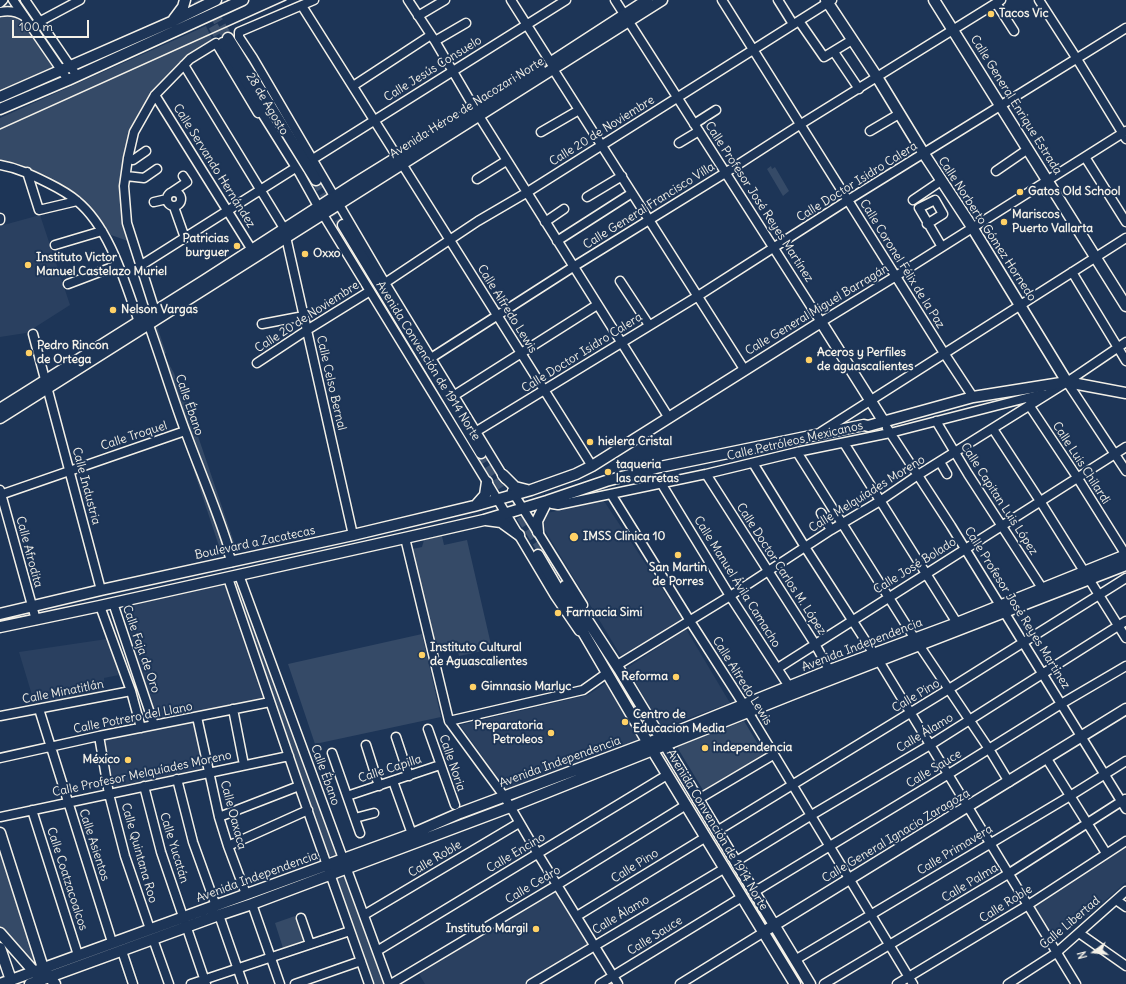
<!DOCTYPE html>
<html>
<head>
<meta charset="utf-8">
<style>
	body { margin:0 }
	#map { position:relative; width:1126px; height:984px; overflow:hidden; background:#1d3557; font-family:Delius,sans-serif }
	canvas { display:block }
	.north { position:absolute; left:1074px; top:932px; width:40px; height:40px; -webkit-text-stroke:3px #1d3557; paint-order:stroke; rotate:255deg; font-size:11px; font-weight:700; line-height:16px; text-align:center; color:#f4f1e8 }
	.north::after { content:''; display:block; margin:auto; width:14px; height:18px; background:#f4f1e8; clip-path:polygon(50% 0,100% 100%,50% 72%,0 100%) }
	.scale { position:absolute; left:12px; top:20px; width:77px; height:18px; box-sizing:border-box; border:2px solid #f4f1e8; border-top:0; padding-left:5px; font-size:12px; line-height:14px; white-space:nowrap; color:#f4f1e8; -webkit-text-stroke:3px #1d3557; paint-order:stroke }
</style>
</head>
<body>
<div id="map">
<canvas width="1126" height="984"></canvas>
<div class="north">N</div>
<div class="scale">100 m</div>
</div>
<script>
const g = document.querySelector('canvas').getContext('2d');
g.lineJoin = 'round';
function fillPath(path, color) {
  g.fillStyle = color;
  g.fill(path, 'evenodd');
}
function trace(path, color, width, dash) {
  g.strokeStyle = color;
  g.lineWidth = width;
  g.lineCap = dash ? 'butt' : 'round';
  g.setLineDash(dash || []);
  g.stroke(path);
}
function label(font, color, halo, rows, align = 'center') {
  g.font = font + ' Delius,sans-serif';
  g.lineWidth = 4;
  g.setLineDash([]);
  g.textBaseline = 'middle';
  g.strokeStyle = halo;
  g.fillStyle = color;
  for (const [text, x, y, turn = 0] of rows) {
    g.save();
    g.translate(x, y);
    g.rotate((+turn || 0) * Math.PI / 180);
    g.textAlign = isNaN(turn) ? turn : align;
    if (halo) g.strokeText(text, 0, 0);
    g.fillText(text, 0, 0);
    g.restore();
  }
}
fillPath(new Path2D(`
	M40,215L70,305L26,333L0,337V226Z
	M604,501L682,619L621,656L543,527L544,517L547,513Z
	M224,583L263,699L156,719L122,606Z
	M686,629L730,703L662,728L627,668Z
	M107,639L119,675L104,678V691L35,705L19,652Z
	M607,682L642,741L507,791L460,725L588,695Z
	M193,720L204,768L113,788L105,740Z
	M1126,846V882L1090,914L1053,937L1034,905Z
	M555,891L589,944L524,984H425L419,974Z`), '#2a4060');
fillPath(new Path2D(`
	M8,14L20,17L54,67L0,91V15Z
	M206,26L212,39C204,45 195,50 187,56C143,93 115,150 121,208C122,219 125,230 128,241L111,235L104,225L97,219L80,197L45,175L20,166L0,161V118Z
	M771,166L772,169L775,167L789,191L783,196L767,169Z
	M157,326L166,353L163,354L174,373L179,389H182L237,551L222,555L148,333Z
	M442,536L444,545L467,540L492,649L459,656L455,641L435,646L412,549L422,547L424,540Z
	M239,585L337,855L329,856L300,782L233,586Z
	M422,634L441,717L315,744L288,664Z
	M744,721L764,754L703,790L677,747Z
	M0,843L40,964L35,968L0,927Z
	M345,870L387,984H373L352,930L335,876Z
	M295,916L303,941L283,948L275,923Z`), '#354a67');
trace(new Path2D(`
	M198,0L223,43
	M206,0L228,38
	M316,180L343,225
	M460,429L481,463
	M481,453L565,586`), '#3d516d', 10, [10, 5]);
const minor = new Path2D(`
	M13,0L68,80
	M25,0L77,76
	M314,0L239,32V37L253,58L385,283L505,479
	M408,0L435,41L475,109
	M511,0L551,63
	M615,0L821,322L896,276L1126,131
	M722,0L944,353L973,397
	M778,0L793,24
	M1039,0L1077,59L1126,139
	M0,3L3,0
	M996,3L1014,31
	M302,6L398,158
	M0,12C9,10 16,11 24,16
	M418,16L445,0
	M799,21L824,57L852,40
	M35,24L80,0
	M435,41L466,23
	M834,52L859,89
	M184,65L285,230
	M553,69L744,369
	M353,86L431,35
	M155,95L252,250
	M258,107L300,174L319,208L487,482L555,596L579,631
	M479,116L669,418
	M694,124L716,110
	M870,131L899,114
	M541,132L579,110
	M679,143L699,131
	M1085,157L1126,222
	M128,158L133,160L146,151
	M313,159L566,0
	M402,164L592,466
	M0,165C18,168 32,175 48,183C58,188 69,194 77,201C110,228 125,283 139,322
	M996,171L1028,149
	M27,172L39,210L77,201
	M126,176L144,178L157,169
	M477,179L506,161
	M167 199a7 7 0 1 1 14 0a7 7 0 1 1-14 0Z
	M172,192L187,182L183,176
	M587,197L622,176
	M913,200L941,181
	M154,202L167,199
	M174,207L185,238
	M0,218V220
	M545,222L564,209
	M927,224L943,214L935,200L919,208L942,247
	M286,237L353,535
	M557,241L632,193
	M55,245L102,231
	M140,266L292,170
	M1072,272L1126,361
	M620,281L649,325
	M385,283L478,221L526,193L832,0
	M68,284L118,265
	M155,311L127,223L124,186L128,158L134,132L155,95L190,59L216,43L258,113
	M147,320C161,358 172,396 186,433C200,471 216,508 228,546L227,549L232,562
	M262,324L304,316
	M33,334L101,590
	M431,358L573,267L725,173L801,124L1001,0
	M257,363L307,330L370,291
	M1067,382L1126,471
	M455,395L597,305
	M1029,405L1077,477L1126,555
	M936,421L968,474L1042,588
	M887,428L951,526L1126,809
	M993,429L1040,501L1126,638
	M477,431L698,296L848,200L1126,28
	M821,432L1126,238
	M844,443L957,623
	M797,452L915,639L989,749L1009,782
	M940,462L947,474
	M753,463L805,547L874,654
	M706,474L815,644L832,675
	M661,483L730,596L792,691
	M0,490L36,620
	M512,491L583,605
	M611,494L690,621L744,705L913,984
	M0,495L185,431
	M547,501L552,504L558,505L706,474L797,452L890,433L1042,394
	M821,513L831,530
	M405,538L449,721L504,796L538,854L618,984
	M239,575L389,984
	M228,578L299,786L369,984
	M113,603L154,725
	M100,606L131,691L141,728
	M879,661L1076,984
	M619,664L730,596L831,530L880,501L918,475L1067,382L1126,342
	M778,668L1126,447
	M39,709L112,942
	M233,709L244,765
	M0,716L131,691
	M197,717L219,817L228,846L246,894
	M449,721L583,690L607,673
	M428,729L455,805
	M99,736L109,794L125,856L150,929
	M396,737L409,776
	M366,745L379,786
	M332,753L360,833
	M0,758L99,736L270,702
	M1047,759L1106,853
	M177,779L193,842L216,906
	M393,781L412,834
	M144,786L161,852L206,984
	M347,796L440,765
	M697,800L773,755
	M32,810L78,955
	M0,817L289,756
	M219,817L299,786
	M355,818L374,813
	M717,831L949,689L1126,578
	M228,846L308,810
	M735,862L810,816L930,745L1126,621
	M754,892L947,775L1061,704L1126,666
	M1116,900L1126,907
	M252,904L280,984
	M219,915L243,984
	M364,915L519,823
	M577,916L706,837
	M301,918L310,944
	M1079,933L1126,966
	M153,939L169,984
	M122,951L133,984
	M377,951L667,775
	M795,960L1070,796L1126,761
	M191,984L350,931
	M295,984L361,961
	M391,984L557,885L686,805
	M531,984L725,868
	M600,984L742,897
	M680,984L764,932
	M824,984L1008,874L1125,799
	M897,984L1028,905L1126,841
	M1008,984L1056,953L1126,891`);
const major = new Path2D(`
	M826,0L877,77L924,154L972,227L1067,382
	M934,0L1126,306
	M174,19L183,7L185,0
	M228,38L316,180
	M223,43L265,112
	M553,61L647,0
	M0,97L171,22L216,0
	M0,109L68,80L243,0
	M343,225L481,453
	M0,409L205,280L354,184L540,69
	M0,418L662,0
	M503,475L515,487L527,490
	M477,504L485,495L487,482
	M486,520L501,522L519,535
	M538,532L537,521L547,501
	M538,555L648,743L795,984
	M565,586L619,669L810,984
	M0,614L101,590L353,535L474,506L531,490L576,474L592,466L821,322L884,422
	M0,627L100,606L405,538L484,520L547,501L606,481L660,467L864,425L868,426L973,397L1067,382L1126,393
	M0,833L43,968L55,984
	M768,929L1126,709
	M0,933L37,975
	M0,948L11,980
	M0,984L412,834L460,813L661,738L830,670L957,623L1126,555
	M30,984L219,915L252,904L510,807L793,694L1126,565`);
trace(minor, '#f4f1e8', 11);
trace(major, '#f4f1e8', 13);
trace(minor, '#1d3557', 8);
trace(major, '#1d3557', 10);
trace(new Path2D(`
	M0,129L286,0`), '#f4f1e8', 1.5);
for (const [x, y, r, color] of [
	[991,14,4,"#ffd166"],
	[1020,192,4,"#ffd166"],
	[1004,222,4,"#ffd166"],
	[237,246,4,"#ffd166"],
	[305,254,4,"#ffd166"],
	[28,265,4,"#ffd166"],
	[113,310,4,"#ffd166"],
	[29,353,4,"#ffd166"],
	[809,360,4,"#ffd166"],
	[590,442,4,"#ffd166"],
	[608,472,4,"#ffd166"],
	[574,537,5,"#ffd166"],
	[678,555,4,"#ffd166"],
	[558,613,4,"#ffd166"],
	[422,655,4,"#ffd166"],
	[676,677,4,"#ffd166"],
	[473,687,4,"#ffd166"],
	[625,722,4,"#ffd166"],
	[551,733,4,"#ffd166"],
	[705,748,4,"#ffd166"],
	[128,760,4,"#ffd166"],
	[536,929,4,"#ffd166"]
]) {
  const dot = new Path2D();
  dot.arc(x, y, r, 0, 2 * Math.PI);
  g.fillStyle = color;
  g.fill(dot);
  trace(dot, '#1d3557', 1.5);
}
label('bold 12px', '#f4f1e8', '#1d3557', [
	["Tacos Vic",999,14],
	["Gatos Old School",1028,192],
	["Mariscos",1012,215],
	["Puerto Vallarta",1012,229],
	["Patricias",229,239,"right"],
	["burguer",229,253,"right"],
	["Oxxo",313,254],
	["Instituto Victor",36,258],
	["Manuel Castelazo Muriel",36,272],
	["Nelson Vargas",121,310],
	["Pedro Rincon",37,346],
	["de Ortega",37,360],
	["Aceros y Perfiles",817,353],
	["de aguascalientes",817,367],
	["hielera Cristal",598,442],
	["taqueria",616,465],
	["las carretas",616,479],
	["IMSS Clinica 10",583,537],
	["San Martin",678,568,"center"],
	["de Porres",678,582,"center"],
	["Farmacia Simi",566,613],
	["Instituto Cultural",430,648],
	["de Aguascalientes",430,662],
	["Reforma",668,677,"right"],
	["Gimnasio Marlyc",481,687],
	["Centro de",633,715],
	["Educacion Media",633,729],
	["Preparatoria",543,726,"right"],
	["Petroleos",543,740,"right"],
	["independencia",713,748],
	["México",120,760,"right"],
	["Instituto Margil",528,929,"right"]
], 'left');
label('12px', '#f4f1e8', '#1d3557', [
	["Calle Jesús Consuelo",433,69,-32],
	["28 de Agosto",267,104,59],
	["Calle General Enrique Estrada",1016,105,58],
	["Avenida Héroe de Nacozari Norte",467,108,-32],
	["Calle 20 de Noviembre",602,131,-32],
	["Calle Servando Hernández",214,166,58],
	["Calle Doctor Isidro Calera",857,182,-32],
	["Calle Profesor José Reyes Martínez",759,202,57],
	["Calle General Francisco Villa",649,206,-32],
	["Calle Norberto Gómez Hornedo",987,229,57],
	["Calle Coronel Félix de la Paz",902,264,58],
	["Calle Alfredo Lewis",507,309,58],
	["Calle General Miguel Barragán",817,310,-31],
	["Calle 20 de Noviembre",307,317,-33],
	["Calle Doctor Isidro Calera",582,353,-32],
	["Avenida Convención de 1914 Norte",428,361,58],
	["Calle Celso Bernal",331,383,77],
	["Calle Ébano",189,405,71],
	["Calle Troquel",134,436,-18],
	["Calle Petróleos Mexicanos",795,441,-13],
	["Calle Luis Chilardi",1081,463,57],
	["Calle Industria",86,486,75],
	["Calle Melquíades Moreno",867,494,-32],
	["Calle Capitan Luis López",999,499,57],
	["Boulevard a Zacatecas",255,543,-12],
	["Calle Afrodita",29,552,75],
	["Calle José Bolado",915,566,-32],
	["Calle Doctor Carlos M. López",781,569,57],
	["Calle Manuel Ávila Camacho",737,582,58],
	["Calle Profesor José Reyes Martínez",1017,608,58],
	["Avenida Independencia",862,645,-21],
	["Calle Faja de Oro",141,649,71],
	["Calle Alfredo Lewis",742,681,58],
	["Calle Minatitlán",63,692,-11],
	["Calle Pino",916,696,-31],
	["Calle Potrero del Llano",133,718,-11],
	["Calle Álamo",925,733,-31],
	["Avenida Independencia",560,762,-20],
	["Calle Noria",452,763,71],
	["Calle Capilla",390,769,-18],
	["Calle Sauce",934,769,-31],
	["Calle Profesor Melquíades Moreno",142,774,-12],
	["Calle Ébano",325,775,70],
	["Calle Oaxaca",233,815,75],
	["Avenida Convención de 1914 Norte",717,830,59],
	["Calle General Ignacio Zaragoza",896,836,-31],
	["Calle Asientos",94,845,72],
	["Calle Yucatán",174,848,73],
	["Calle Primavera",955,850,-31],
	["Calle Quintana Roo",139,853,74],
	["Calle Encino",516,853,-31],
	["Calle Roble",435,859,-31],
	["Calle Pino",635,866,-32],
	["Avenida Independencia",257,877,-20],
	["Calle Coatzacoalcos",67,879,72],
	["Calle Palma",970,883,-31],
	["Calle Cedro",533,885,-31],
	["Calle Roble",1006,904,-32],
	["Calle Álamo",621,915,-31],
	["Calle Libertad",1070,923,-40],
	["Calle Sauce",655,936,-32]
]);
</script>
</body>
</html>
